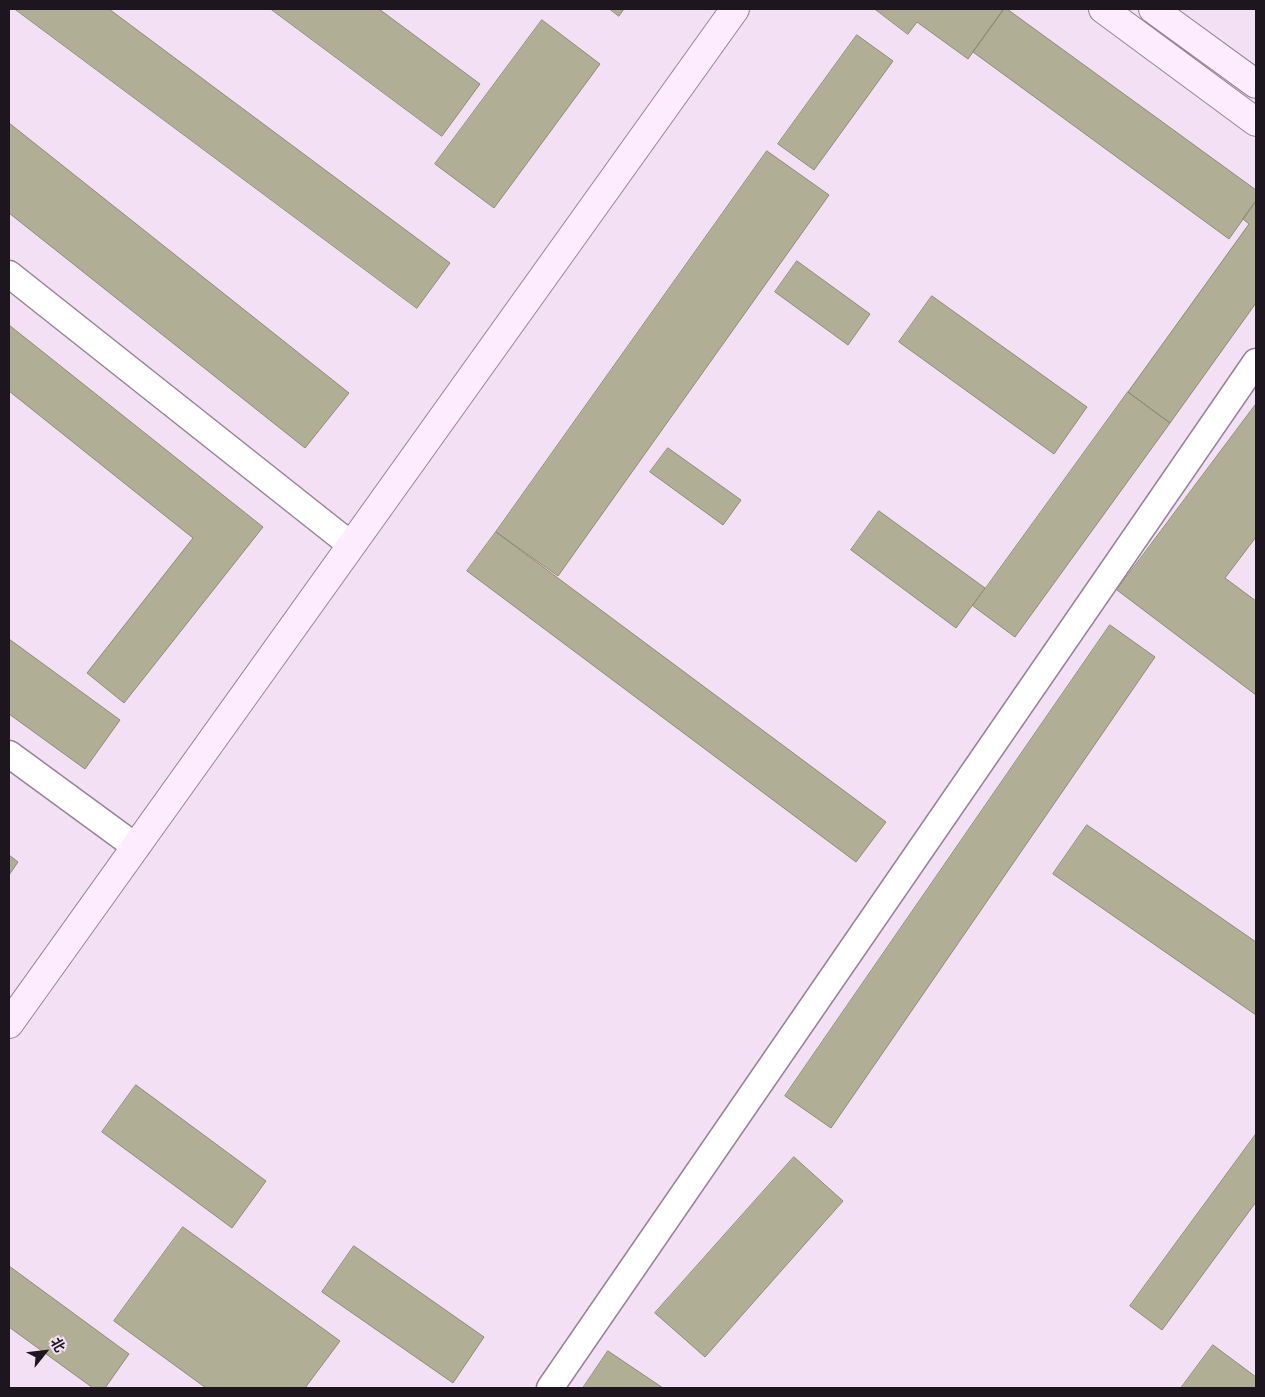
<!DOCTYPE html>
<html>
<head>
<meta charset="utf-8">
<style>
	body { margin:0 }
	#map { position:relative; width:1265px; height:1397px; overflow:hidden; background:#f4e0f5; font-family:Cabin,"Noto Sans SC",sans-serif }
	canvas { display:block }
	.frame { position:absolute; inset:0; border:10px solid #1d161e; pointer-events:none }
	.north { position:absolute; left:20px; top:1327px; width:50px; height:50px; -webkit-text-stroke:4px #f4e0f5; paint-order:stroke; rotate:61deg; font-size:14px; font-weight:700; line-height:20px; text-align:center; color:#1d161e }
	.north::after { content:''; display:block; margin:auto; width:18px; height:22px; background:#1d161e; clip-path:polygon(50% 0,100% 100%,50% 72%,0 100%) }
</style>
</head>
<body>
<div id="map">
<canvas width="1265" height="1397"></canvas>
<div class="frame"></div>
<div class="north">北</div>
</div>
<script>
const g = document.querySelector('canvas').getContext('2d');
g.lineJoin = 'round';
function fillPath(path, color) {
  g.fillStyle = color;
  g.fill(path, 'evenodd');
}
function trace(path, color, width, dash) {
  g.strokeStyle = color;
  g.lineWidth = width;
  g.lineCap = dash ? 'butt' : 'round';
  g.setLineDash(dash || []);
  g.stroke(path);
}
const building = new Path2D(`
	M15,9H109L450,263L417,308Z
	M271,9H379L480,84L442,136Z
	M610,9H624L619,16Z
	M875,9H1004L968,59L917,22L908,34Z
	M1004,9H1007L1256,190V201L1229,239L973,52Z
	M542,20L600,64L494,208L435,164Z
	M857,35L893,61L814,170L778,144Z
	M9,123L349,393L305,448L9,213Z
	M767,151L829,195L558,576L496,532Z
	M1256,201V303L1170,423L1128,392L1249,224L1243,219Z
	M797,261L870,314L848,345L775,292Z
	M932,296L1087,407L1054,454L899,342Z
	M9,325L263,527L124,703L87,673L193,538L9,391Z
	M1128,392L1170,423L1015,637L973,606Z
	M1256,404V537L1225,578L1256,601V695L1117,590Z
	M668,448L741,500L723,525L650,472Z
	M879,511L985,588L956,628L851,550Z
	M496,532L886,822L856,862L467,571Z
	M1110,625L1155,657L831,1128L785,1096Z
	M9,639L120,720L85,769L9,714Z
	M1087,825L1256,942V1015L1053,874Z
	M9,855L18,862L9,875Z
	M136,1085L266,1181L232,1228L102,1132Z
	M1256,1134V1202L1162,1330L1130,1306Z
	M794,1157L843,1201L705,1357L655,1313Z
	M183,1227L340,1341L305,1388H206L114,1321Z
	M354,1246L484,1337L453,1383L322,1292Z
	M9,1266L129,1354L105,1388H93L9,1327Z
	M1213,1345L1256,1377V1388H1181Z
	M608,1351L663,1388H583Z`);
fillPath(building, '#b0af95');
trace(building, '#8d8c73', 1);
const street = new Path2D(`
	M9,274L351,545
	M9,754L136,847
	M550,1388L1256,362`);
const secondary = new Path2D(`
	M1103,9L1256,122
	M1153,9L1256,84
	M9,1024L735,9`);
trace(street, '#958396', 29);
trace(secondary, '#958396', 30);
trace(street, '#fff', 26);
trace(secondary, '#fdecfe', 28);
</script>
</body>
</html>
